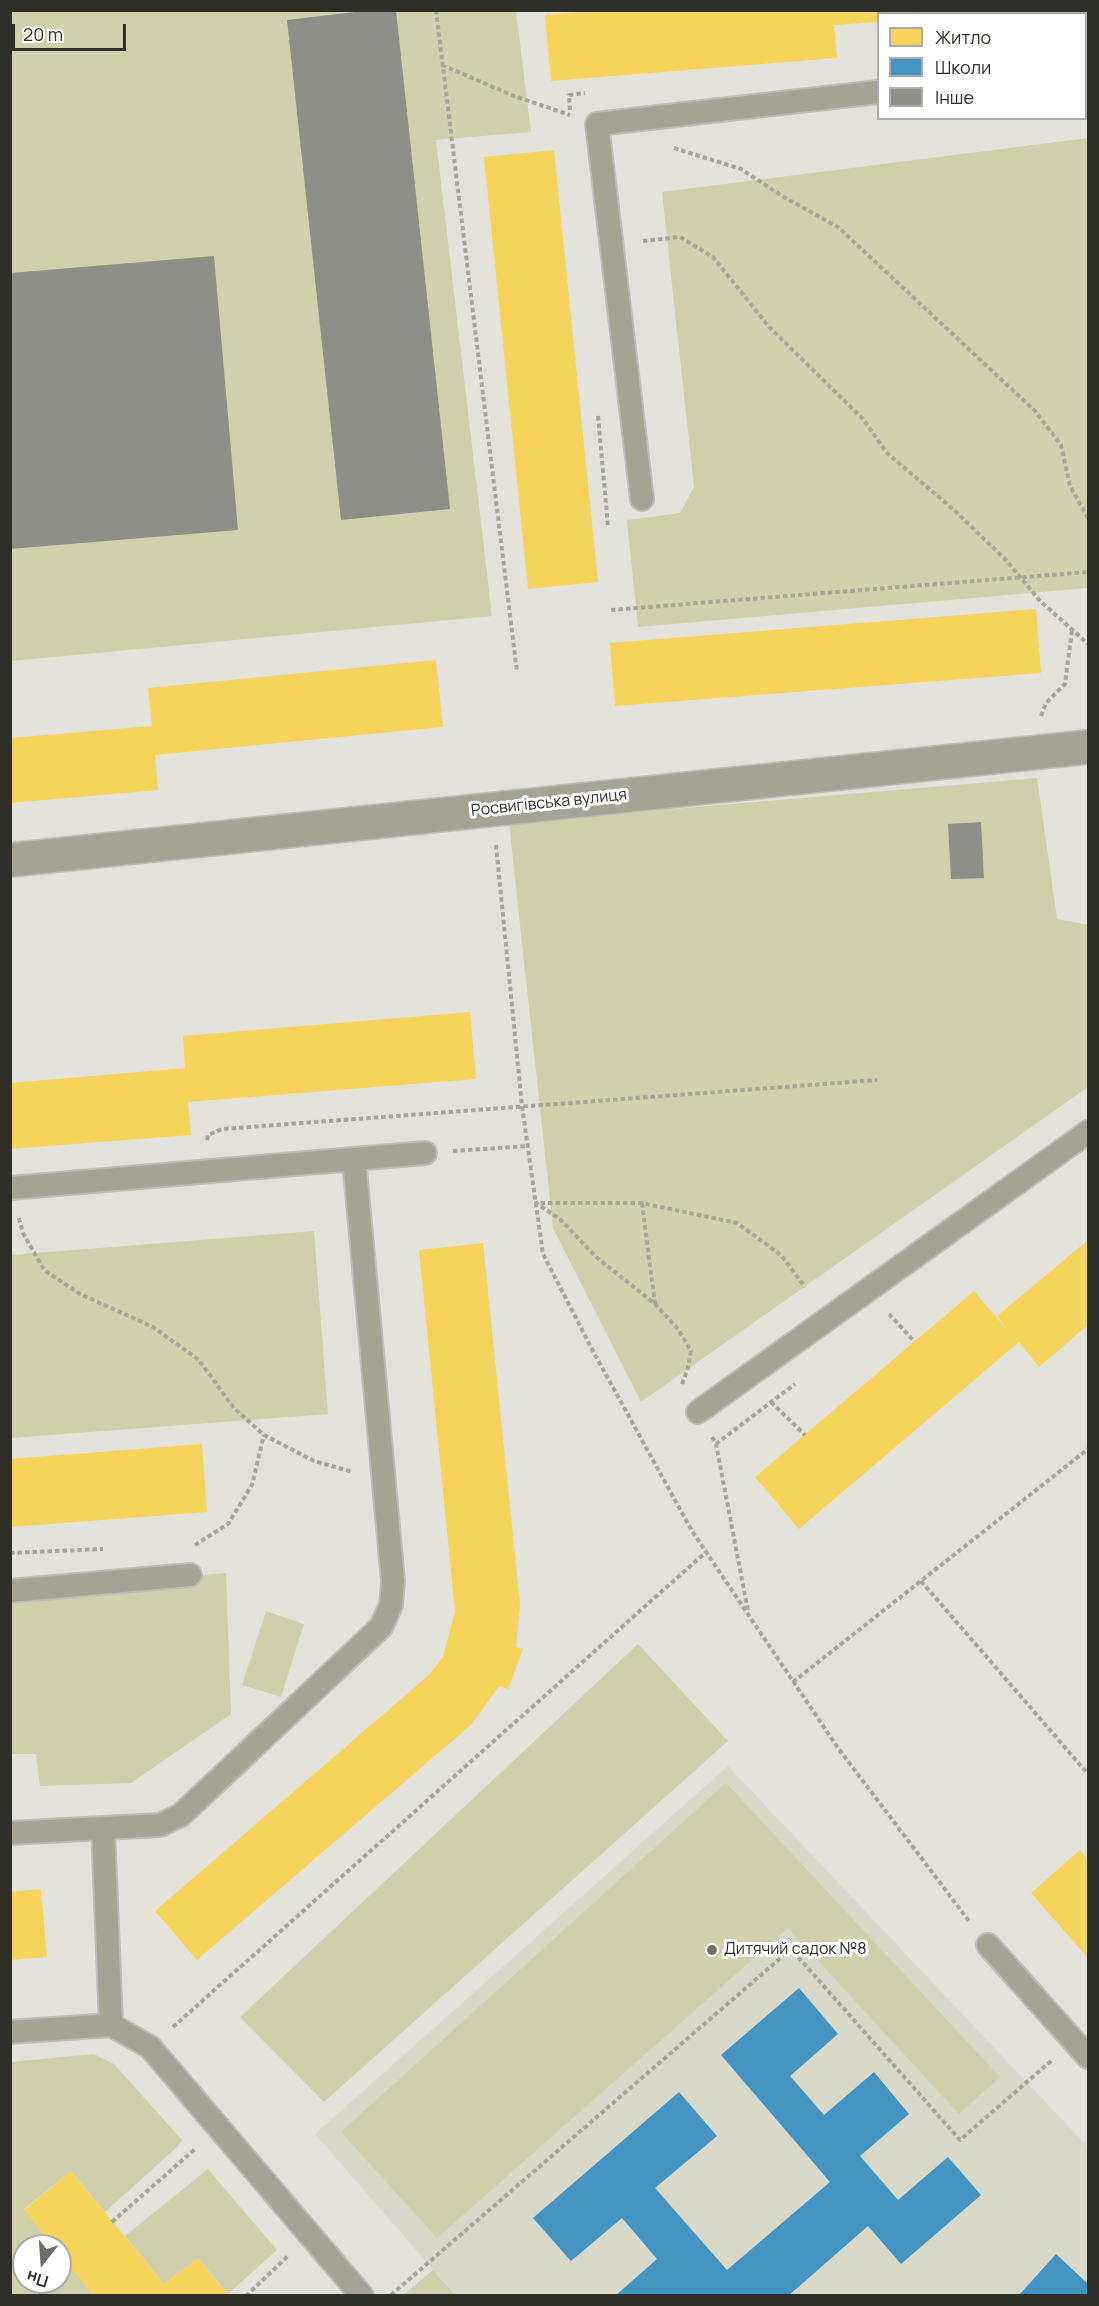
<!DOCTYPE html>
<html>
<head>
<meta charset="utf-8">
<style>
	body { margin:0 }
	#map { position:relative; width:1099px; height:2306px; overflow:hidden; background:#e2e2da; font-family:Manrope,sans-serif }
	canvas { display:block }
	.frame { position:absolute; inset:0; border:12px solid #2f2f29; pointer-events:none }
	.legend { position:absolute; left:877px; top:12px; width:210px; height:108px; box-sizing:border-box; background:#fff; border:2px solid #acaca9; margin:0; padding:8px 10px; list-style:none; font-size:18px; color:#2f2f29 }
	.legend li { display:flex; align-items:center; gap:12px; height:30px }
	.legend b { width:30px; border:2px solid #acaca9 }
	.north { position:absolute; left:12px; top:2234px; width:60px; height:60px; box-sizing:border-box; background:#fff; border:2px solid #acaca9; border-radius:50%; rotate:197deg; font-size:16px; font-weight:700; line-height:24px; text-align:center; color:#2f2f29 }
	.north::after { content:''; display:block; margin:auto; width:21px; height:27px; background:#6e6e67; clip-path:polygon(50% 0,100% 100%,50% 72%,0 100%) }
	.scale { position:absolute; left:12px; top:24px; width:114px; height:27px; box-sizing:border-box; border:3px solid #2f2f29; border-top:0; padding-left:8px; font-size:18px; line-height:21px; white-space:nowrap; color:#2f2f29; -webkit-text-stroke:4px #fff; paint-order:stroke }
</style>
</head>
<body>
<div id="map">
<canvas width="1099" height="2306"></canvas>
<div class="frame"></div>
<ul class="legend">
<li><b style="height:16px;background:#f6d55c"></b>Житло</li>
<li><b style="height:16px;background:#4393c3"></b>Школи</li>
<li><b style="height:16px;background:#8f8f89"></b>Інше</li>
</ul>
<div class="north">Пн</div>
<div class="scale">20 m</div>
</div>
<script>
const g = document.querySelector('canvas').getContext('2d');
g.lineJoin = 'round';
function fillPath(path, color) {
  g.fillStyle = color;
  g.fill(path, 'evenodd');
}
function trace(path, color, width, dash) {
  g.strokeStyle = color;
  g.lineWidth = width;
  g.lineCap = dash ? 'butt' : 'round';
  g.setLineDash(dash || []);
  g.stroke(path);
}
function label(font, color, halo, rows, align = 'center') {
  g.font = font + ' Manrope,sans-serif';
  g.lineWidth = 6;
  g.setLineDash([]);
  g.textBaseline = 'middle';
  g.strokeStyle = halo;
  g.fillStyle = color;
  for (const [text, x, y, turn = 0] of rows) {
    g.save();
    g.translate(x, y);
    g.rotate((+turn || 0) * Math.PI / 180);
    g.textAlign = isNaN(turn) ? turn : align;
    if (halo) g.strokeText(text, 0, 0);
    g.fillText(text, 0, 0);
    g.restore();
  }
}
fillPath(new Path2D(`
	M728,1766L1088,2147V2295H455L315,2134Z`), '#d9d9c9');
fillPath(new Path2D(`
	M11,11H516L531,132L436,140L492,616L11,661Z
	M1088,138V588L638,627L627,520L680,513L694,487L662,192Z
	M1037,778L1057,919L1088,925V1087L641,1402L553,1228L509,823Z
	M314,1231L328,1414L11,1438V1255Z
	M226,1573L231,1714L131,1783L40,1786L36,1754H12L10,1591Z
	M266,1611L304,1624L281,1697L242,1685Z
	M638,1644L728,1741L324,2102L240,2017Z
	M726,1783L1000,2077L959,2114L788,1928L437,2238L341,2132Z
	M94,2054L114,2064L182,2140L177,2147L105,2212L71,2171L24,2209L53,2246H24V2282H60V2254L94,2295L11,2296V2062Z
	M208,2169L277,2250L228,2294L198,2258L164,2284L125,2236Z
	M433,2270L455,2295H403Z`), '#d0d0ac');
fillPath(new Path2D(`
	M603,10H998V12L878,14V22L834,25L837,58L551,81L545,15Z
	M554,150L598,582L528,589L484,157Z
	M1036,609L1041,673L615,706L610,643Z
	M436,660L443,727L155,755L158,790L10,803V738L152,726L148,688Z
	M470,1012L476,1079L188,1102L191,1135L10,1149V1083L185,1068L183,1036Z
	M1088,1240V1325L1039,1367L1019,1342L799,1529L755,1477L974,1291L1009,1332L997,1316Z
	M483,1243L520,1604L516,1647L523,1649L508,1689L499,1686L472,1724L197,1960L155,1911L429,1675L443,1657L455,1611L419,1250Z
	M202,1444L207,1512L10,1527V1459Z
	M1080,1850L1088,1860V1958L1031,1893Z
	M41,1889L47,1957L10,1960V1892Z
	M71,2171L164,2284L198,2258L229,2296H94L60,2254V2246H53L24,2210Z`), '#f6d55c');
fillPath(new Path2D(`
	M799,1988L838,2034L790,2076L824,2115L874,2072L909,2114L860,2156L898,2200L948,2157L981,2195L901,2264L868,2226L788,2296H615L657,2259L622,2218L571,2261L533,2218L679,2092L717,2136L655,2188L727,2270L830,2182L721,2055Z
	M1056,2254L1088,2284V2296H1022L1020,2294Z`), '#4393c3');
fillPath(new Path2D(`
	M372,10H396L450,509L341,520L287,20Z
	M214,256L238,530L10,549V273Z
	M981,822L984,878L951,879L948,824Z`), '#8f8f89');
const lane = new Path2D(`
	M1086,69L1088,68
	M642,499L597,124L878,92
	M10,1188L425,1153
	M698,1412L1088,1132
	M10,1591L190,1575
	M103,1828L111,2025
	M10,1833L160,1825L181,1815L381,1627L391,1605L393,1581L354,1159
	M988,1945L1088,2057
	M10,2032L111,2025L150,2047L362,2296`);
const street = new Path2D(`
	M10,860L1088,747`);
trace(lane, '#bdbdb7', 26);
trace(street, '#bdbdb7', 36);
trace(new Path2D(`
	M436,10L517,672
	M442,65L514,96L570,115
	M570,110L569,95L585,93
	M674,148L741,169L782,196L838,227L1035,411L1061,445L1070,486L1088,518
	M643,241L680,237L713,257L770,328L863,419L887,453L954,510L1006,560L1040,601L1088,644
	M598,416L608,526
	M611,610L1088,572
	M1041,716L1046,703L1065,684L1072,630
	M496,845L522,1106L543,1254L594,1353L692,1531L838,1748L969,1921
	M207,1140L208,1135L222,1129L877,1080
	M453,1151L528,1146
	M642,1203L655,1304
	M19,1218L23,1233L44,1270L80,1294L153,1327L199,1360L233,1407L264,1435L314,1461L353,1472
	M889,1314L914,1341
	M682,1384L688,1368L691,1351L678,1329L655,1304L595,1256L560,1219L536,1203H642L737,1223L781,1255L805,1287
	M771,1402L805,1435
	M712,1437L716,1444L748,1611
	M716,1444L795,1384
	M195,1545L228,1524L252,1485L264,1435
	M10,1553L103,1549
	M921,1581L1088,1774
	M793,1682L1088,1449
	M173,2027L706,1552
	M112,2222L195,2149
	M391,2295L791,1949L960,2140L1051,2061
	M246,2296L289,2255`), '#a7a69b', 4, [4.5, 3]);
trace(lane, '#a5a494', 22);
trace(street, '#a5a494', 33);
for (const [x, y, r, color] of [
	[712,1950,6,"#6e6e67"]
]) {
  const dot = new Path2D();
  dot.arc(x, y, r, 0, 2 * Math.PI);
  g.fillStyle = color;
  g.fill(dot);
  trace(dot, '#fff', 2);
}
label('16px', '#2f2f29', '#fff', [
	["Росвигівська вулиця",549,803,-6]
]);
label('16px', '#2f2f29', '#fff', [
	["Дитячий садок №8",724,1950]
], 'left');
</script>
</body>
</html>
